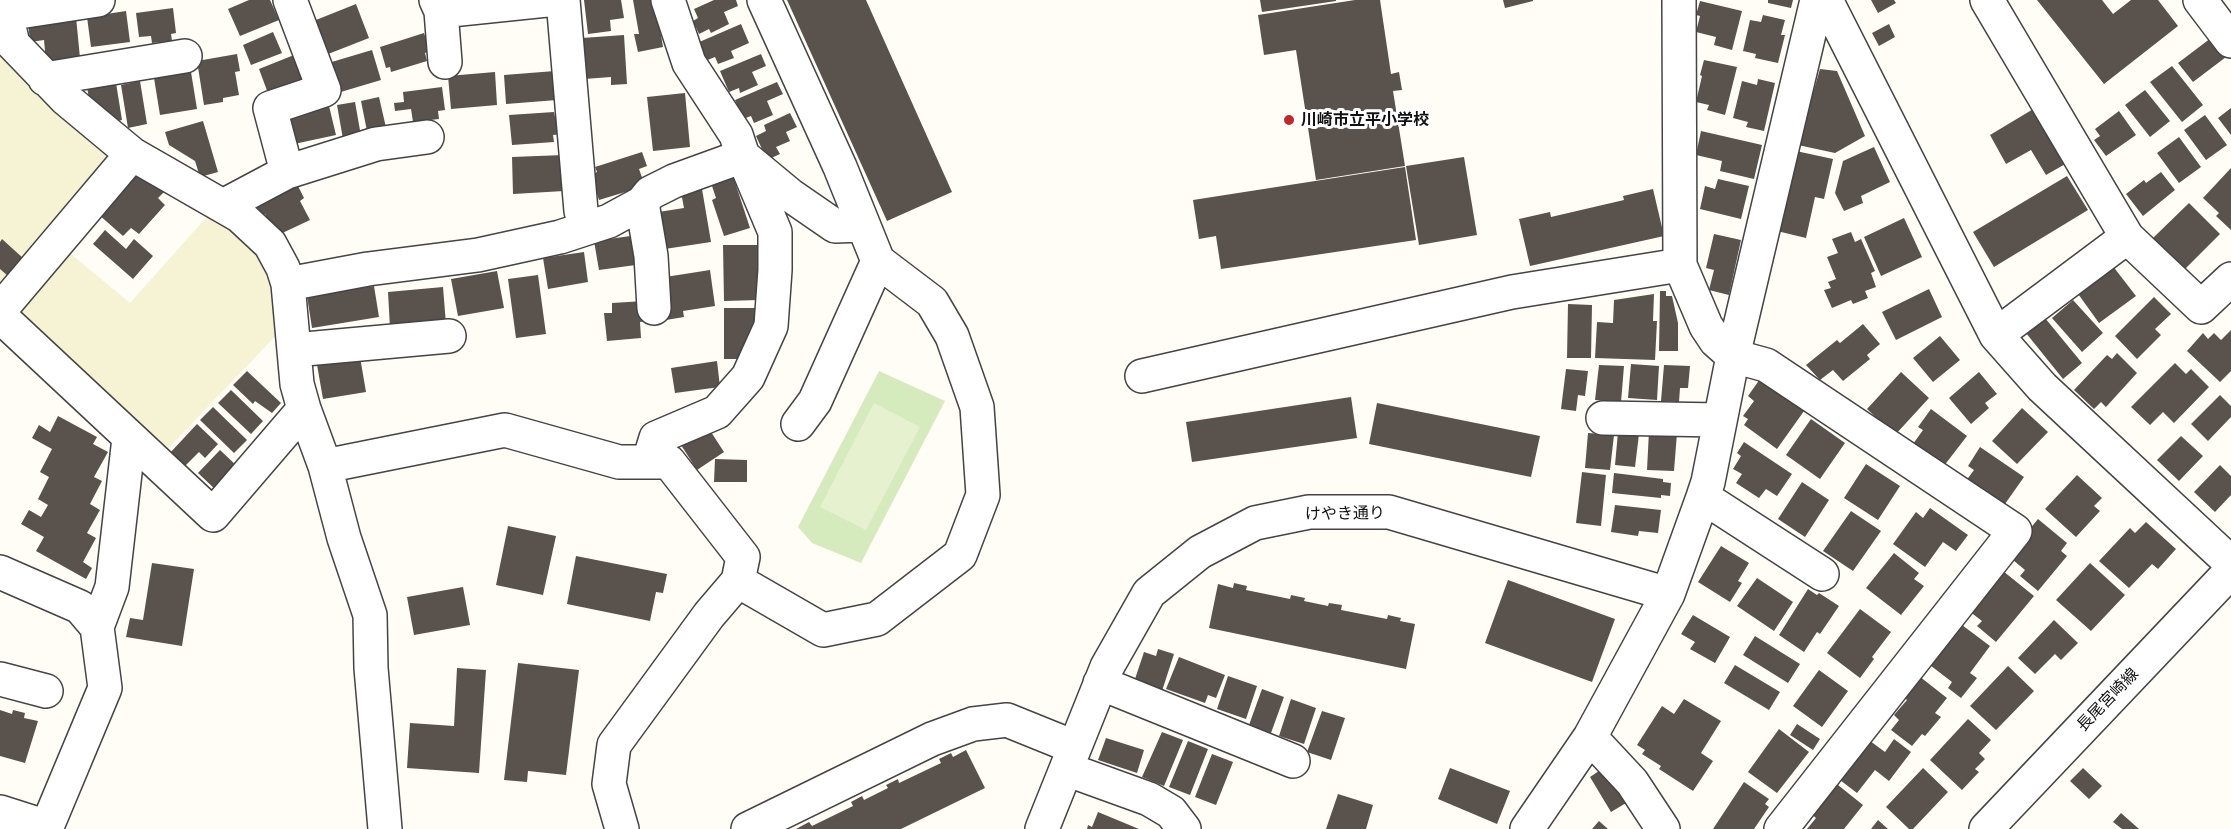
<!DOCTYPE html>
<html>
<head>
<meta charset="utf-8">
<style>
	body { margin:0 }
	canvas { display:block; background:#fffdf5 }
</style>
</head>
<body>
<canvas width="2231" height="829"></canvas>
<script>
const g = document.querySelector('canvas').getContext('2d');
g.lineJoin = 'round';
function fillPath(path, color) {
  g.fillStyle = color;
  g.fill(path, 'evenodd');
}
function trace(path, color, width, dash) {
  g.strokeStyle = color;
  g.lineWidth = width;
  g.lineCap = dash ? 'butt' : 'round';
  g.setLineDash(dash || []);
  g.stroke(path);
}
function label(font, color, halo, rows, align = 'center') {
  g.font = font + ' Lora,"Noto Sans JP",serif';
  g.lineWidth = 6;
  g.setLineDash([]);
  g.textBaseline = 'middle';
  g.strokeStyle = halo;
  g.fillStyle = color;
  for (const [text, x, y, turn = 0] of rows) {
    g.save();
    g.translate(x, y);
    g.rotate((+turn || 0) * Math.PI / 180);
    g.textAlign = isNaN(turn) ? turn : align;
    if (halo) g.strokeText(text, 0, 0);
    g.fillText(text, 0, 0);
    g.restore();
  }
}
fillPath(new Path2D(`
	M0,44L113,148L110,158L0,287Z
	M212,211L266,257L285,326L162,455L16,313L65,249L130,303Z`), '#f6f3d4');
fillPath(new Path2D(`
	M879,371L945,401L861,563L812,543L798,527Z`), '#d5ebbd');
fillPath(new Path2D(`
	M874,403L920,427L866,530L820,507Z`), '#e6f2cf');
fillPath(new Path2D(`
	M249,0H270L279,20L240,36L228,9Z
	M584,0H621L624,18L610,20L611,31L588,34Z
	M633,0H655L663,47L638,52L634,34H639Z
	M714,0H736L738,6L724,12L729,24L711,33L709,29L699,34L693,21L698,18L694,9Z
	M787,0H866L952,192L887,221Z
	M1260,0H1336V1L1262,12Z
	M1355,0H1380L1391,74L1399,72L1402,90L1393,91L1405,166L1316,180L1296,50L1264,55L1258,15Z
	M1503,0H1533V1L1505,8Z
	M1768,0H1793L1791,8L1768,3Z
	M1871,0H1894L1896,3L1878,13Z
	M2037,0H2102L2113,14L2131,0H2158L2178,26L2104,84Z
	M1700,1L1742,11L1732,50L1714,45L1716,37L1696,32L1700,16L1696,15Z
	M356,4L369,38L323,56L311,22Z
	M173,8L176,33L171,34L172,41L152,43L151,36L139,37L136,13Z
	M126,11L130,42L91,47L87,17Z
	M1763,15L1785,20L1781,35H1785L1778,63L1755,58L1756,54L1743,51L1750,20L1761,22Z
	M76,17L80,58L46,62L44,40L30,42L28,21Z
	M741,24L749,43L731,51L734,58L718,64L715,57L705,61L697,43Z
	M1889,24L1895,37L1879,46L1872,33Z
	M273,32L282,53L251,65L243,45Z
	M424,33L430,51L425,53L427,61L391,72L390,67L386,68L380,47Z
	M624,35L627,84L611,85V77L584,79L582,38Z
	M2211,38L2226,57L2193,82L2178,63Z
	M372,50L381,80L334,94L325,64Z
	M237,54L240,71L235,72L239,95L223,98V102L204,105L197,61Z
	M761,54L766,66L752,72L758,85L740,93L739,88L729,92L720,71Z
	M294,55L305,82L269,96L259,69Z
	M1704,60L1737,67L1725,115L1707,110L1709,105L1696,102L1702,76L1700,75Z
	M2172,66L2203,105L2182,122L2150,82Z
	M1820,69L1837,71L1865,136L1835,153L1798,145Z
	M555,71L557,100L506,104L504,75Z
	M191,72L197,109L160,115L154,78Z
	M495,72L497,105L451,109L448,76Z
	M1758,79L1775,83L1764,131L1746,127L1748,122L1733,118L1742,81L1757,85Z
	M140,81L147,124L128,128L121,85Z
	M777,82L783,94L767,101L773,115L754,123L751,116L743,119L735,100Z
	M116,83L122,120L113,122L90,104L87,87Z
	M442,87L445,110L438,111L439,119L413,122L411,109L395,111L394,103L404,102L403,92Z
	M2145,90L2170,121L2150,137L2125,105Z
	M685,93L690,147L653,151L647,97Z
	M379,97L387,132L368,136L361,101Z
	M355,102L361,136L343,139L337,105Z
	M329,106L336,135L294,144L287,115Z
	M2035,108L2067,163L2046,175L2031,150L2006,164L1990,135Z
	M2231,108V135L2218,118Z
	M2119,111L2136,135L2106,156L2094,140L2100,136L2095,129Z
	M554,112L555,117H561L562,134L553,135L554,142L512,145L509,115Z
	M790,113L797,127L786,132L790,141L776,147L780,154L767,160L756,136L766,131L764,125Z
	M2205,115L2227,145L2206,160L2184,130Z
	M203,121L218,172L200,177L195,161L169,145L165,132Z
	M1701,131L1762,145L1754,179L1720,171L1722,161L1696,155Z
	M2179,137L2201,167L2179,183L2157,153Z
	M1874,147L1890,182L1861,196L1863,203L1844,211L1835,193L1843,161Z
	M1796,151L1833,159L1824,199L1815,197L1806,238L1777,231Z
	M642,152L647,166L639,169L645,186L599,200L591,175L597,172L595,167Z
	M564,155V191L513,194L512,157Z
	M1464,157L1477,235L1419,245L1406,166Z
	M1405,167L1416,240L1221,269L1216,236L1199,239L1193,200Z
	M138,168L165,191L158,198L165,205L139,234L131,228L123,236L98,214Z
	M2231,168V230L2216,216L2219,213L2203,198Z
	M2161,172L2175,190L2143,216L2126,194L2144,180L2146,183Z
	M733,176L750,228L724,236L712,200L716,198L711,183Z
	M2067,176L2088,210L1994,267L1973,232Z
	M1718,179L1749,186L1741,219L1700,209L1705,186L1715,189Z
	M296,182L304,198L300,201L310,220L276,236L265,214L262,216L255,202Z
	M702,189L711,242L658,250L652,213L684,208L681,192Z
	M1653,189L1664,236L1530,266L1519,219L1550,212L1551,217L1624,200L1623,196Z
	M2189,203L2220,234L2184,270L2153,238Z
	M1904,218L1922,257L1881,276L1864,237Z
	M105,230L126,249L134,239L153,256L133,279L93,244Z
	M1851,232L1855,242L1861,239L1875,271L1871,273L1876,287L1865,291L1868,298L1853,304L1851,300L1832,308L1824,290L1831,288L1828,282L1836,279L1827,257L1838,253L1832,239Z
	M1714,234L1741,240L1729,295L1709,290L1714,270L1706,268Z
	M638,235L643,264L599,270L594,241Z
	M2,239L24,259L8,276L0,269V242Z
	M723,245H758L759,300L724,301Z
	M584,252L588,282L548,289L543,258Z
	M2112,265L2136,296L2099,323L2076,291Z
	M710,270L715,306L683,311L684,317L666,320L659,278Z
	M497,271L504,308L458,316L451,279Z
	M538,275L546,334L516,338L508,279Z
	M374,286L379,317L312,328L307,296Z
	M443,287L446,324L390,328L388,292Z
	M1929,289L1942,317L1896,340L1882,312Z
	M1660,291H1666V296H1672L1678,323V351H1659Z
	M1654,294L1653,321H1657L1655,360L1595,358L1597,322L1613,323L1614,300Z
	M2154,297L2171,314L2155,329L2161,335L2137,359L2115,336Z
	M2073,300L2103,333L2082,352L2052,318Z
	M644,301L646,321L640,322L641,338L607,341L604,313H612V303Z
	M1568,304L1592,305L1591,358H1567Z
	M724,308H758L753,359H724Z
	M2045,318L2082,363L2063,379L2026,333Z
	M1863,324L1880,344L1867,355L1870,359L1843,381L1833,370L1820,380L1806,365L1837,340L1840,343Z
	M2231,330V371L2220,382L2187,351L2203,333L2208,339L2214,333L2221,340Z
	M1940,336L1960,360L1933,382L1913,358Z
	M359,351L366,392L323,399L316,359Z
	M2117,353L2137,373L2106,407L2101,402L2094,409L2074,390L2107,355L2112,359Z
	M717,361L720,387L675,393L671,368Z
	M2175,363L2186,374L2191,369L2209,387L2174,423L2163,412L2150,425L2131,407Z
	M1631,364L1659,366L1657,400L1628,398Z
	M1599,365L1624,366L1621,402L1595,400Z
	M1664,365L1690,366L1688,388H1680L1679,402L1661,401Z
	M1566,369L1588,371L1585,396L1578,395L1576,411L1561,409Z
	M247,371L281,403L272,413L255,401L253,404L233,385Z
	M1901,372L1929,398L1895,435L1867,409Z
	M1979,372L1997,394L1985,403L1989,408L1971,424L1949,398Z
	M1760,379L1804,411L1777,449L1744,425L1748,419L1743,416L1754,401L1748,396Z
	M231,390L263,421L251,434L218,403Z
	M2220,395L2231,406V417L2208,441L2191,424Z
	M1351,397L1357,438L1192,462L1186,422Z
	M1377,403L1540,436L1531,477L1369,444Z
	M213,407L247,440L234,453L200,420Z
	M2022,408L2048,432L2017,464L1992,441Z
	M1931,409L1967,436L1940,471L1913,444L1923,430L1918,427Z
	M58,416L97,437L93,444L108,452L94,477L102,481L90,504L100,510L87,533L96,538L83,562L92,568L86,579L36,551L44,537L21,524L29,510L41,517L48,505L38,499L49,477L40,472L52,449L32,438L39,425L50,432Z
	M1811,419L1845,443L1820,479L1786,455Z
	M197,424L218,444L205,458L199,452L183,468L169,454Z
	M1649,431L1677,433L1674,471L1647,470Z
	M702,432L705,436L711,432L724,452L697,470L681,445Z
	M1618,432L1639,434L1635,467L1615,465Z
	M1588,433L1614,435L1610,470L1585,468Z
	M2181,436L2203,456L2179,481L2157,460Z
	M1744,442L1792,474L1777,496L1766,489L1759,498L1736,483L1742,474L1733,469L1741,456L1737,453Z
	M1980,447L2024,477L2000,511L1963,485L1974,470L1968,466Z
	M220,450L239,468L217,491L198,473Z
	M715,459L747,460V482H714Z
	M1866,464L1900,486L1878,520L1844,498Z
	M2220,465L2231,476V495L2215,512L2194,492Z
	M1582,472L1606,475L1601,526L1576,523Z
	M1614,473L1663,479V482L1671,483L1670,496L1661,495V498L1612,493Z
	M2077,475L2102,498L2094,506L2100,511L2076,537L2045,509Z
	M1802,482L1829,500L1805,537L1778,519Z
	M1615,505L1661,510L1658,533L1639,531L1638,536L1611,532Z
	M1930,508L1968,535L1956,551L1943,542L1925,567L1893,544L1916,512L1923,518Z
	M1851,511L1881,531L1853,571L1823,551Z
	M2038,519L2067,543L2061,551L2067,556L2038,591L2020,576L2025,570L2013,560L2020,553L2014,548Z
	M2146,522L2176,549L2158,569L2152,564L2129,588L2099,561L2130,528L2135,533Z
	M508,526L556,536L543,595L496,585Z
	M1721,546L1749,563L1738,581L1742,583L1730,602L1698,582Z
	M1894,553L1919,573L1914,579L1924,586L1901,615L1866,588Z
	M576,556L667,574L663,593L656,592L650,621L567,604Z
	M152,563L194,569L182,646L126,637L130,618L143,620Z
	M2090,563L2125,595L2091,631L2056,600Z
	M2003,571L2034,596L1996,642L1977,626L1982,621L1969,611Z
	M1757,578L1793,602L1774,631L1737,606Z
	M1508,580L1615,619L1592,682L1485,643Z
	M1234,583L1247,586L1246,590L1290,599L1291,595L1305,598L1304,601L1328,606L1329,603L1342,605L1341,610L1387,619L1388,615L1401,618L1400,621L1415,624L1406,669L1209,628L1218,584L1233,588Z
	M463,587L470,625L414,635L407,597Z
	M1808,589L1817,595L1819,593L1839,606L1820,634L1817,632L1804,652L1779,635Z
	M1860,609L1891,632L1872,657L1874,659L1860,678L1827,653Z
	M1693,615L1730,637L1715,663L1690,649L1695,642L1681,634Z
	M2054,620L2078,643L2061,660L2055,654L2035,674L2018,658Z
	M1962,625L1990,646L1970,673L1977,678L1961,698L1948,688L1952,682L1926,662Z
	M1755,636L1800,664L1788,683L1743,655Z
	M1158,649L1174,654L1162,691L1134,682L1144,652L1156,656Z
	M1179,657L1225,675L1216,698L1208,695L1205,703L1166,689Z
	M518,663L579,670L566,775L528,771L527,782L504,780Z
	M1735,665L1780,692L1769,710L1724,683Z
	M2008,666L2034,691L1996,730L1970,706Z
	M457,668L486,670L479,773L407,768L410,723L454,726Z
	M1819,670L1848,691L1822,727L1793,706Z
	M1228,676L1257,686L1246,719L1217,709Z
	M1919,676L1947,698L1935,713L1941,717L1925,736L1922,734L1912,746L1891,730L1899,720L1894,715L1907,700L1904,697Z
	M1262,689L1284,697L1271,733L1249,725Z
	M1291,699L1316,708L1304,744L1279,736Z
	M1684,699L1721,721L1701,753L1713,761L1693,791L1659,769L1661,766L1642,754L1645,750L1637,745L1662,706L1674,714Z
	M0,710L12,714L13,710L25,713L24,718L38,721L25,763L0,756Z
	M1322,711L1345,718L1331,760L1307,752Z
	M1968,719L1991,740L1979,753L1985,759L1975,769L1979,772L1962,790L1930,760Z
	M1797,724L1820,739L1813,750L1790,735Z
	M1779,729L1809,752L1777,793L1748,772Z
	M1162,732L1183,740L1164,786L1142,777Z
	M1106,738L1144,750L1137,773L1098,760Z
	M1866,738L1885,752L1894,739L1911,752L1889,781L1875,770L1857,793L1836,777Z
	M1188,741L1208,749L1190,795L1169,787Z
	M966,750L985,788L901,829H796L809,822L812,826L853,806L851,802L862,796L864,800L888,788L886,785L898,779L899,783L941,763L939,759L951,753L953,757Z
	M1212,754L1233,762L1216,805L1195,797Z
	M1605,767L1626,803L1611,812L1590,777Z
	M1450,768L1510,791L1497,824L1438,799Z
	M1923,768L1948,792L1913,829H1909L1886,807Z
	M2083,768L2102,786L2089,799L2070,781Z
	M1833,781L1863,805L1844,829H1807L1816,818L1809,812Z
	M1744,782L1769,799L1765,804L1769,807L1754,829H1713Z
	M1338,794L1373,805L1366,829H1326Z
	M1098,812L1139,829H1087L1088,825L1092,827Z
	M2121,813L2139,829H2122L2113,822Z
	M1878,820L1888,829H1871Z
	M1599,821L1608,829H1592Z`), '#5a524d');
const minor = new Path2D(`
	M3,0L13,44L66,99L132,154L240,216L270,244L283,268L288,284L297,384L304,409L325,466L344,538L370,615L371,668L385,829
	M436,0L441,11L445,62
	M563,0L581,211
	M668,0L689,63L736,135L743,156L790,195L835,226L862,225
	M1679,0L1680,265L1706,326L1716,341L1733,356L1766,365L2015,531L1781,829
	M1826,0L1996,335L2042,387L2231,563
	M1987,0L2127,237L2201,307L2231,279
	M2200,0L2231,41
	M441,11L547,0
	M6,14L98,0
	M45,79L185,56
	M287,172L270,108L324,90L290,0
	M642,203L651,256L654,308
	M223,206L287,172L376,144L427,137
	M288,284L368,269L478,255L560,237L609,221L642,203L650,193L674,181L743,156L775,232V270L771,326L748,377L717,412L656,438L649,461
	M0,310L132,154
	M0,316L213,515L304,409
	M1996,335L2127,237
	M294,350L449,336
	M1142,376L1512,292L1680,265
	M1603,418L1720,420
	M798,424L815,401L878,261
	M325,466L505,430L619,462H669L743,557L738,581L709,615L614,745L609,784L622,829
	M1703,497L1822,574
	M0,572L80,607L97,627L105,688L46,829
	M738,581L823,630L877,619L960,555L983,495L977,407L952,336L932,302L878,261L840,167L764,0
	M97,627L112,587L129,438
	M0,679L46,691
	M1100,683L1293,761
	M1590,737L1632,782L1663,829
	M1066,769L1149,799L1171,812L1184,829
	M0,812L47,827
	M748,829L932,739L973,724L1007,720L1059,741
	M1042,829L1107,667L1149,593L1200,552L1255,523L1309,512H1389L1668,594
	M1527,829L1590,737L1668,594L1703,497L1708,482L1733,356L1817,0
	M1986,829L2231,571`);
trace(minor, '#444', 36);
trace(minor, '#fff', 33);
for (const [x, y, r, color] of [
	[1289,120,6,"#c4262e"]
]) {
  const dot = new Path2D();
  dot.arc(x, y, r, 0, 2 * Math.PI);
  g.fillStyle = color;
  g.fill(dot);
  trace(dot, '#fff', 2);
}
label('bold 16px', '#111', '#fff', [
	["川崎市立平小学校",1301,120]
], 'left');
label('16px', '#111', '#fff', [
	["けやき通り",1345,514,-1],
	["長尾宮崎線",2108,700,-46]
]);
</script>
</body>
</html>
